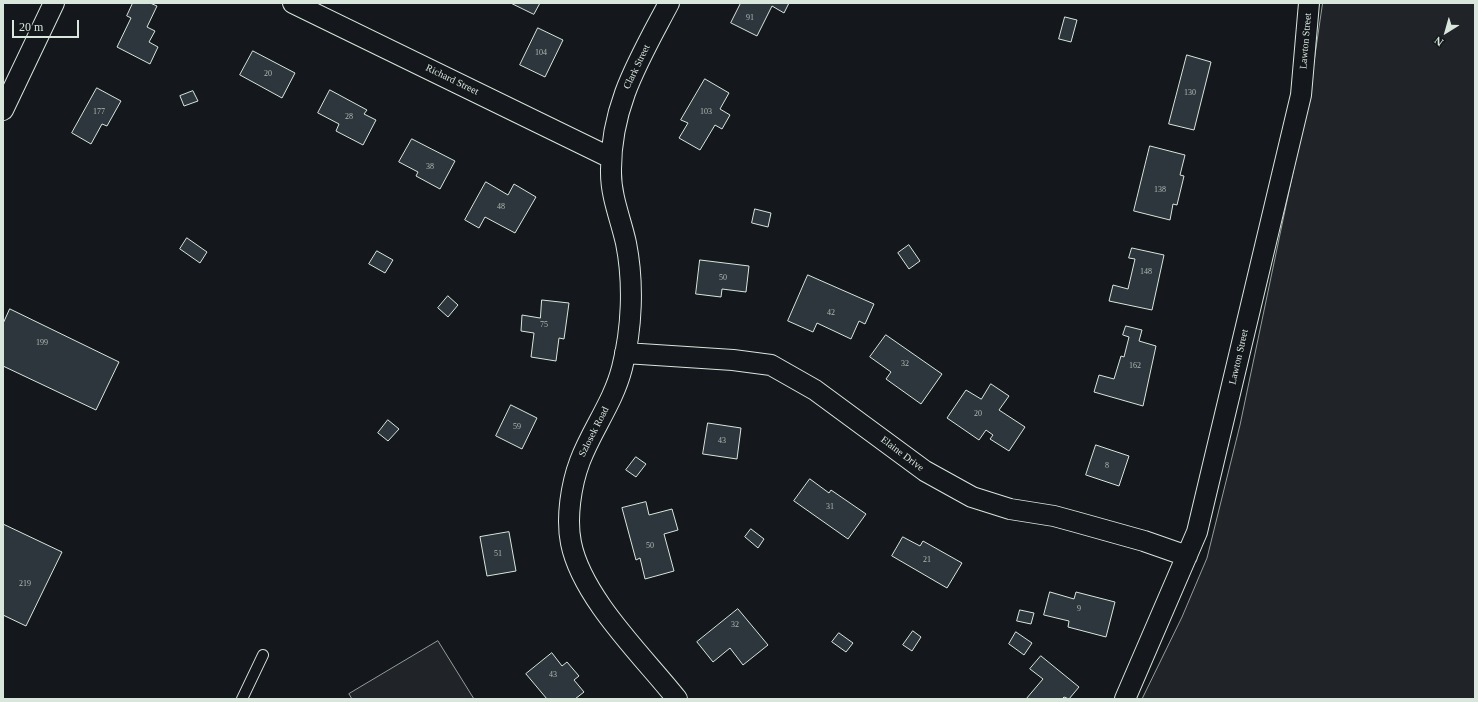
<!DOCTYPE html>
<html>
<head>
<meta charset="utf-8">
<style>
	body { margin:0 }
	#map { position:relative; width:1478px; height:702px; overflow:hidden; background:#14181c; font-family:"Times New Roman",serif }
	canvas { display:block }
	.frame { position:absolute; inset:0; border:4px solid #d8e6dc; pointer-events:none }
	.north { position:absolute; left:1426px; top:12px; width:40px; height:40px; -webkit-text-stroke:3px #14181c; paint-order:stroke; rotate:217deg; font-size:11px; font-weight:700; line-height:16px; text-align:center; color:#d8e6dc }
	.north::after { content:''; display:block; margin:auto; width:14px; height:18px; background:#d8e6dc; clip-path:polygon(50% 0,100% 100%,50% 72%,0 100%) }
	.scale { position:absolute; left:12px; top:20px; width:67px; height:18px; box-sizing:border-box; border:2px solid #d8e6dc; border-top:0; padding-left:5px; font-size:12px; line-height:14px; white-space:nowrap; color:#d8e6dc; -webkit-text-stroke:3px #14181c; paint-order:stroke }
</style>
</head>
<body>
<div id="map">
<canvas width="1478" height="702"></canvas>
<div class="frame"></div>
<div class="north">N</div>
<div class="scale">20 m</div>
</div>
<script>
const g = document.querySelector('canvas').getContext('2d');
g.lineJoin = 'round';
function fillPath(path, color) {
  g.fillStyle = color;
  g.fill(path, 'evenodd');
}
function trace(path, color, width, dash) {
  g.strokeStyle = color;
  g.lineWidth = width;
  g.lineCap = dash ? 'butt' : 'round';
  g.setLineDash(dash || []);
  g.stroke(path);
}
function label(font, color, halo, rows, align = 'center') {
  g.font = font + ' "Times New Roman",serif';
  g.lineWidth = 3;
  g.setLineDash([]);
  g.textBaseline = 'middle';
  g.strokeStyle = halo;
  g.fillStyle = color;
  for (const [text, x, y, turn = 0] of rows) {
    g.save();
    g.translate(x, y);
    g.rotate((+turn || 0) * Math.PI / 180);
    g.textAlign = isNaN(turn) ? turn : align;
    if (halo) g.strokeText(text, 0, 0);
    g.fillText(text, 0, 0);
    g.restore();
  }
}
const green = new Path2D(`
	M1323,3H1475V699H1142L1182,617L1207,558L1240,425L1309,96Z
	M438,641L474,699H352L349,694Z`);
fillPath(green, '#202428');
trace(green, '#939e99', 1);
const building = new Path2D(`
	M133,3H150L157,6L147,27L155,31L149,42L158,47L150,64L117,47L131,18L127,16Z
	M511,3H540L534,14Z
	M741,3H789L784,13L772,6L757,36L731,23Z
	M1065,17L1077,20L1071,42L1059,39Z
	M538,28L563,40L545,77L520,65Z
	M253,51L295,73L282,98L240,75Z
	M1187,55L1211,62L1194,130L1169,124Z
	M705,79L729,93L720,109L730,115L722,129L715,125L700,150L679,138L688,123L681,120Z
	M97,88L121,101L107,126L102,124L91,144L72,133Z
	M330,90L367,110L364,114L376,120L363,145L336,131L339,124L318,113Z
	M193,91L198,101L184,106L180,96Z
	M412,139L455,161L440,189L416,176L418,172L399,162Z
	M1150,146L1185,155L1180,175L1184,176L1177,205L1173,204L1170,220L1134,211Z
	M486,182L508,195L514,184L536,197L515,233L485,217L479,228L465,220Z
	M755,209L771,213L768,227L752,223Z
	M187,238L207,252L200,263L180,249Z
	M909,245L920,261L909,269L898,253Z
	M1132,248L1164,255L1152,310L1109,301L1113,285L1128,289L1135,259L1129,258Z
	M377,251L393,260L385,273L369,264Z
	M700,260L749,266L746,292L722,289L721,297L696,294Z
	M808,275L874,304L865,324L859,321L851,339L817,323L813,332L788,321Z
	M448,296L458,305L448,317L438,308Z
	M542,300L569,303L564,339L559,338L556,361L531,357L534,333L521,331L522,315L540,318Z
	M10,309L119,362L96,410L3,366V324Z
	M1126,326L1142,330L1139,341L1156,346L1143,406L1094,392L1099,375L1114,379L1121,356L1124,357L1129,337L1123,335Z
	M886,335L942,374L921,404L886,379L891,372L870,357Z
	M991,384L1009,396L999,410L1025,427L1009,451L990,439L993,435L986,430L979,440L947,418L966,390L981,399Z
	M511,405L537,418L522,449L496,436Z
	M388,420L399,429L388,441L378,433Z
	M708,423L741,428L737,459L703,454Z
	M1096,445L1129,456L1119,486L1086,475Z
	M636,457L646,464L636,477L626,470Z
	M810,479L829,493L831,490L866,514L848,539L794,501Z
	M646,502L649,515L672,509L678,530L664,534L674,571L645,579L640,558L636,560L622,508Z
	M3,524L62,552L26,626L3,615Z
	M751,529L764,539L758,548L745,537Z
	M509,532L516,571L487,576L480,537Z
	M903,537L920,546L923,541L962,563L947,588L892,556Z
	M1050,592L1074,599L1076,592L1115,602L1106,637L1068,627L1069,621L1044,615Z
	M738,609L768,645L743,665L730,648L713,662L697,642Z
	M1020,610L1034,613L1031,624L1017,621Z
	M913,631L921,637L912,651L903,645Z
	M1016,632L1032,643L1024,655L1009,644Z
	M839,633L853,643L846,652L832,642Z
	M552,653L562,666L567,662L579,676L574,680L584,692L575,699H547L526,674Z
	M1041,656L1079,687L1069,699L1064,697L1062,699H1026L1043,679L1030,669Z`);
fillPath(building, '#2c363c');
trace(building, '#d8e6dc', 1);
const lane = new Path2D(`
	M242,699L263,655`);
const street = new Path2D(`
	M293,3L611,158
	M669,3C639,60 610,106 611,173C611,197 621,220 626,243C634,283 632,329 622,368C613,403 592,429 580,461C571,485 566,518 571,543C582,598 643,656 677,699
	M3,110L54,3
	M625,353L733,360L771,365L815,390L925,471L972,497L1010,509L1054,516L1076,522L1144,541L1187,556
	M1125,699L1197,532L1301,95L1309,3`);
trace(lane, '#d8e6dc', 12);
trace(street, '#d8e6dc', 22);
trace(lane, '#14181c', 10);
trace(street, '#14181c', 20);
label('8px', '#adbab4', null, [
	["91",750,18],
	["104",541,53],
	["20",268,74],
	["130",1190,93],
	["177",99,112],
	["103",706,112],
	["28",349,117],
	["38",430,167],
	["138",1160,190],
	["48",501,207],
	["148",1146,272],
	["50",723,278],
	["42",831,313],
	["75",544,325],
	["199",42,343],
	["32",905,364],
	["162",1135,366],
	["20",978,414],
	["59",517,427],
	["43",722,441],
	["8",1107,466],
	["31",830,507],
	["50",650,546],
	["51",498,554],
	["21",927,560],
	["219",25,584],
	["9",1079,609],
	["32",735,625],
	["43",553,675]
]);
label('10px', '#d8e6dc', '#14181c', [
	["Lawton Street",1306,41,-85],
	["Clark Street",637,67,-64],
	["Richard Street",452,80,26],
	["Lawton Street",1239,357,-77],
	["Szlosek Road",594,432,-63],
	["Elaine Drive",902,454,37]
]);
</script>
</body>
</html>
